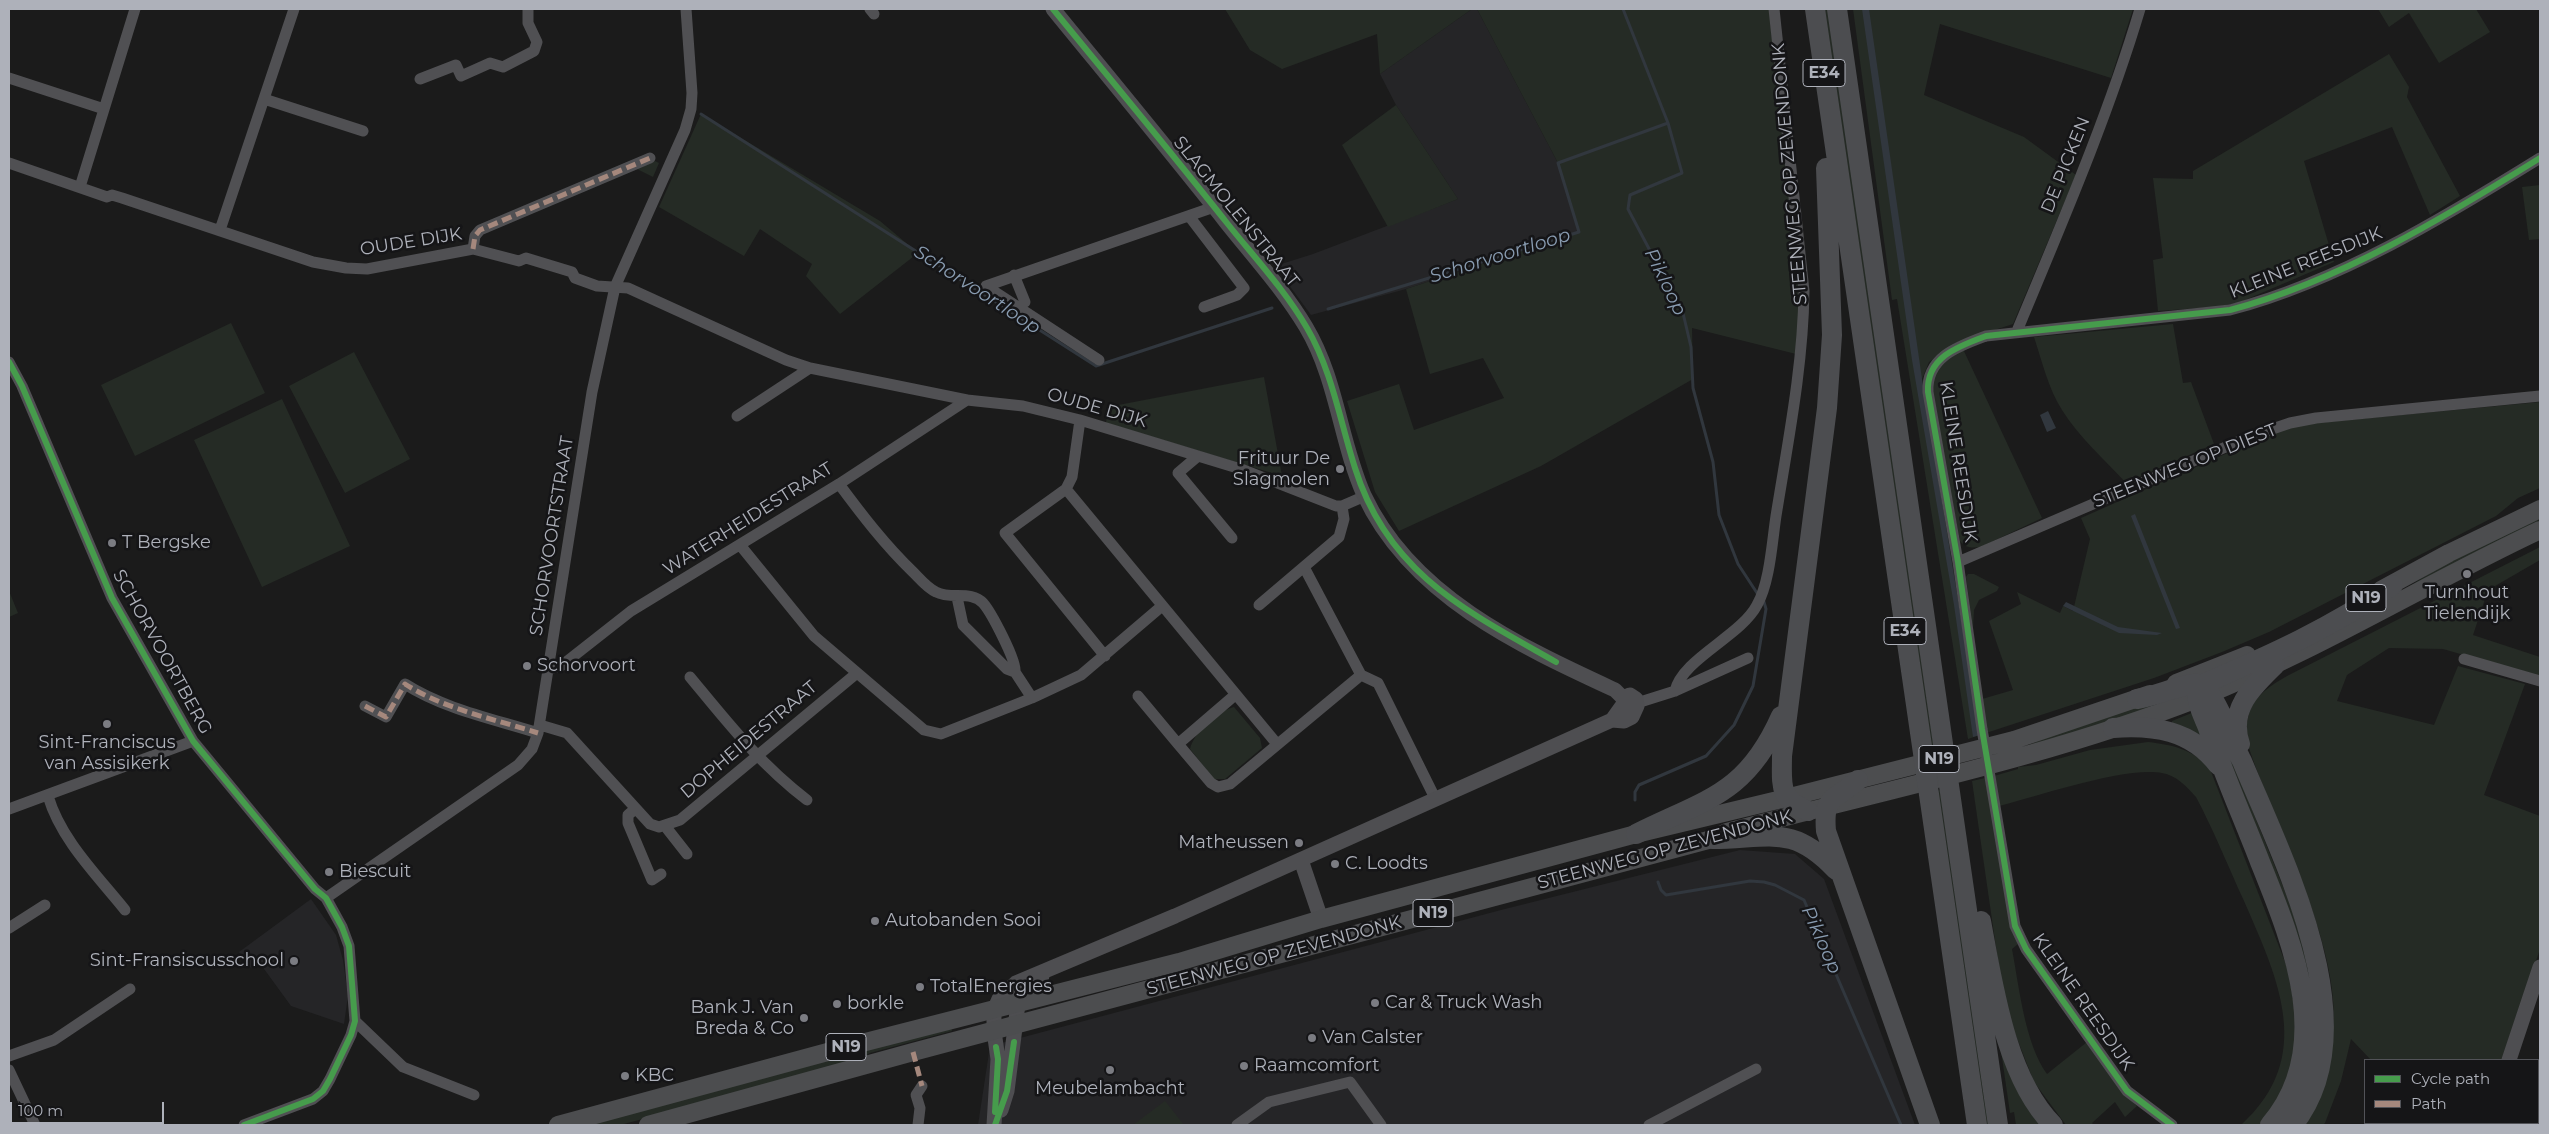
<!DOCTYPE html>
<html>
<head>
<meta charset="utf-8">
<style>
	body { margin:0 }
	#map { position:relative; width:2549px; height:1134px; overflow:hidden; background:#1b1b1b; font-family:Montserrat,sans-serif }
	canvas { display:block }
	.frame { position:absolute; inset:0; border:10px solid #aeb1ba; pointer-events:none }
	.legend { position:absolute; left:2364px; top:1059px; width:175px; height:65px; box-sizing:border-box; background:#151517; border:1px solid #525358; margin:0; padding:6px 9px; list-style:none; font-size:15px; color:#aeb1ba }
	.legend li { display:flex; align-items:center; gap:10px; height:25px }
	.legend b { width:25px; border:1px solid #525358 }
	.scale { position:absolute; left:10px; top:1102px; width:154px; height:22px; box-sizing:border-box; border:2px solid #aeb1ba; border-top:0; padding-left:6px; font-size:15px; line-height:18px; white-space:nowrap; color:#aeb1ba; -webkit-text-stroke:4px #151517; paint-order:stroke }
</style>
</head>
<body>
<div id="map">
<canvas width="2549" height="1134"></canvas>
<div class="frame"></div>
<ul class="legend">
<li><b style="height:6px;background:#469c4c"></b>Cycle path</li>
<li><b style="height:6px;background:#a5887d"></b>Path</li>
</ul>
<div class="scale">100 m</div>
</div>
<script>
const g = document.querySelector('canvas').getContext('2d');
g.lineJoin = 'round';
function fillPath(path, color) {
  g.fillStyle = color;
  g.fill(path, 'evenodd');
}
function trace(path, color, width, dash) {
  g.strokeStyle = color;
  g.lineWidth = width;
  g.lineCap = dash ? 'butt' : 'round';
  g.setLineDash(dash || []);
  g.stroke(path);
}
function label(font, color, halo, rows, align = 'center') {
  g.font = font + ' Montserrat,sans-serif';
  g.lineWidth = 5;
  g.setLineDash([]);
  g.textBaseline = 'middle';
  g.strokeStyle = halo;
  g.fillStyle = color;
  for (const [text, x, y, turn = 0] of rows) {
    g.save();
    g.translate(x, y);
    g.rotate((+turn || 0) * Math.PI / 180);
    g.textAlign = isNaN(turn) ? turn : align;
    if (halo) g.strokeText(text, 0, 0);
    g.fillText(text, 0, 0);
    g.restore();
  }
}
fillPath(new Path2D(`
	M1472,9H1477L1558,163L1579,232L1406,289L1311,315L1275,266L1313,254L1458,199L1396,105L1380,74Z
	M1740,850L1795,854L1824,879L1915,1125H978L990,1046L1501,910Z
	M311,899L336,935L343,960L348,996L344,1024L291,1006L259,962L251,968L239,952Z`), '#252527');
fillPath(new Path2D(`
	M1225,9H1472L1380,74L1377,34L1282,69L1250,50Z
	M1477,9H1769L1798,273L1799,320L1796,354L1692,328L1693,379L1541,466L1399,531L1375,492L1347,401L1399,384L1414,430L1504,398L1483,358L1430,374L1406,289L1579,232L1558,163Z
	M1824,9H1830L1934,748L1929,749Z
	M1853,9H2133L2111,78L1940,24L1924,95L2024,137L2076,175L2013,324L1955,343L1929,362L1922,379L1980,735L1968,739L1897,299L1892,300Z
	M2378,9H2476L2490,32L2439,63L2409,13L2389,27Z
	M2389,54L2409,87L2407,97L2460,196L2430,215L2392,127L2304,161L2334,262L2238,303L2214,307L2158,311L2153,260L2163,258L2153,178L2193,179V171Z
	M1396,105L1458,199L1388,227L1342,145Z
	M701,114L880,221L918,253L840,314L806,276L812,264L760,229L744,256L659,207Z
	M655,161L659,163L653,177L637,169Z
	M2540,185V239L2529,240L2522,187Z
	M231,323L265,393L135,456L101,385Z
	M2173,324L2183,383L2191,382L2214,444L2126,483C2104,459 2079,437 2062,410C2048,388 2042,361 2034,337Z
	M1963,349L2042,518L1981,547C1971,548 1966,548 1960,541L1931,389L1938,366Z
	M354,352L410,459L345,493L289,386Z
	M1264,377L1282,476L1106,423L1108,407Z
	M282,399L350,546L262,587L194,440Z
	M2540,402V488L2518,498L2496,516L2269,632L2222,652L2154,678L1986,733L1982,699L2013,690L1989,621L2021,604L2017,592L2060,613L2063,606L2073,611L2090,539L2081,518L2275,432L2305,424Z
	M2540,515V520L2453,564L2402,595L2382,604L2450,560Z
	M2540,547V560L2488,590L2473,635L2540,657V677L2443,649L2389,648L2347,675L2337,701L2434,725L2458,666L2525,684L2484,795L2540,816V949L2503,1060H2371L2351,1039L2341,1081L2325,1123L2323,1125H2303C2315,1107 2320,1090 2325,1069C2327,1059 2331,1049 2332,1039C2346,952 2275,829 2248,745C2242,708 2257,693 2287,676Z
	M1968,574H1974L1999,587L1997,591L1979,600L1974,610L1973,629L1966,577Z
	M9,591L18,613L9,617Z
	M2189,697L2017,750L2061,731L2156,700Z
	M1234,707L1260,738L1262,748L1225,779H1214L1190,749C1194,732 1217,711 1234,707Z
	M2211,707L2290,904L2308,962L2316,1041L2311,1072L2285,1125H2277L2311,1039Z
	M2194,712L2205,741L2172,723V721Z
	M2148,742C2173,745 2193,749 2210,769L2287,967C2294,998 2301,1043 2290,1074C2284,1092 2272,1109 2263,1125H2241C2316,1057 2278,979 2244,901C2228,866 2214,831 2196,797C2187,787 2176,775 2162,773C2126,766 2038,796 1999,806L1994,776L2018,769V767L2036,765L2090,750Z
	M1985,778L2018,944L2012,949C2019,986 2025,1044 2047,1074L2087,1042L2121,1090L2137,1106L2125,1117L2115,1102L2092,1123L2094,1125H2066L2034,1082L2009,1018L2001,982L1972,781Z
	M1940,790L1989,1125H1984L1935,791Z
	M951,1027L952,1031L870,1053L851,1064L620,1125H580Z
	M1999,1037L2043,1125H2016L2014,1112L2010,1113Z
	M1165,1101L1184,1125H1133Z
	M2431,1123H2483L2482,1125H2433Z`), '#252b25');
fillPath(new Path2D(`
	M1862,9H1869L1922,379L1980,735L1973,737L1954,605L1912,360Z
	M2048,411L2056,428L2047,432L2040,415Z
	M2135,514L2180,628L2176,629L2131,516Z
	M2066,602L2118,627L2162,633L2157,635L2119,633L2063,606Z`), '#31373e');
trace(new Path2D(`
	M1623,9L1668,123L1682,173L1630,195L1628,209L1683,313L1691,347L1693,388L1713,462L1719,515L1738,564L1757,593
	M701,114L1096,366L1272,308
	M1328,309L1579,232L1558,163L1668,123
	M1635,800V792L1639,785L1706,756L1734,725L1753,686L1766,609L1764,602
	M1658,882L1661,890L1666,895L1750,881L1764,882L1775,885L1804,900L1901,1125`), '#31373e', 3);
trace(new Path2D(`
	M870,9L874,14
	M9,78L104,109
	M420,79L456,65L461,76L490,63L503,67L534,51L537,42L528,23V9
	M264,99L363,131
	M9,163L107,197L112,195L122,198L313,262L346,268L367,269L473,249L519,261L526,258L572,272L575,278L597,286L628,288L786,360L810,368L967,400L1023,406L1080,420L1244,470L1336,506H1342L1365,496
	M80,187L135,9
	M1189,216L1244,288L1237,295L1204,307
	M220,230L294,9
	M473,249L475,236L480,230L650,158
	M1014,275L1025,302
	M2017,331C2061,225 2107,119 2140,9
	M1099,360L986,286L1214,207
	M9,362L22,386L112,598L193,741L315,889L326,898L342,927L349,946L355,1021L351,1035L330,1079L323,1091L313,1099L244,1125
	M737,416L810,368
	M1080,420L1072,477L1066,489L1005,533L1105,656
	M1198,456L1178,473L1232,538
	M839,484C862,515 885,545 913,572C920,579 927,588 936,592C951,600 971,590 983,603C991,612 1017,661 1015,672L1032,698
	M1066,489L1277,744
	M740,545L814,636L924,730L941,734L1032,698L1081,675L1162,606
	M1958,562L2249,437L2290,423L2316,418L2540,396
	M957,597L963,625L1007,669L1015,672
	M1259,605L1339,537L1344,519L1342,506
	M2464,659L2540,681
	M549,669L561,666L631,611L839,484L967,400
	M1361,675L1378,683L1435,798
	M690,677C728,723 759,763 807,800
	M1675,691C1682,659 1741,636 1757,605C1770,582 1772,542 1776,516C1788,441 1803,367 1804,291L1774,9
	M1235,695L1178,744L1211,783L1218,787L1230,784L1361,675L1304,567
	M1138,696L1178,744
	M1637,703L1675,691L1748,658
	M365,706L386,717L405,684C444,709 494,719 538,733
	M540,725L567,733L650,824L659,827L680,820L857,673
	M48,796C61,840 97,875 125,910
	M9,809L193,741
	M635,809L628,815V823L652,880L661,874
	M665,826L687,854
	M326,898L518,765L532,749L538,733L592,392L615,287L685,130L691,109L692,93L686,9
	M9,928L45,905
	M355,1021L403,1067L474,1095
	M9,1056L54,1040L130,989
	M9,1070L35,1125
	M918,1125L920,1108L916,1095L922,1086
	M1237,1125L1269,1102L1350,1082L1381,1125
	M1649,1125L1756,1069
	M2172,1125L2127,1091L2026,949L2015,926L1982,729L1958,562L1928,392C1926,357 1959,346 1986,336L2230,310C2340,281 2445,217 2540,158`), '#505053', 11);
trace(new Path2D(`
	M1053,9C1111,80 1169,150 1226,222C1253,256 1284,290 1306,327C1337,379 1340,441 1364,495C1411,596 1520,646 1615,690L1623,698
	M1612,720L1624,721L1632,717L1637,706L1636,699L1630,695L1623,698
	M1301,860L1321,919
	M2509,1060L2540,967
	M1001,1110L1007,1091L1018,1004L1025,993L1042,976
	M994,1125L998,1059L994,1031V1011L999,999L1016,983L1175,916L1612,720L1622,706
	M2487,1125L2488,1123`), '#4e4e51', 15);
trace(new Path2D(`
	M2381,590L2449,553L2540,509
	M2176,683L2247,655
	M558,1125L846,1047L1179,962L1321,919L1636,834L1786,798L2014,740L2150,694
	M648,1125L913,1052L1712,839L1727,832C1885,790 2046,758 2199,698C2317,651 2425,584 2540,530`), '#4c4d4f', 18);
trace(new Path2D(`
	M1815,9L1977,1125
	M1837,9L1998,1125
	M2137,699C2156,696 2174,687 2193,684C2214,680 2232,745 2242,761C2282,858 2371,1028 2293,1125
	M2113,728C2154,725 2191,730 2218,765
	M2240,744C2228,710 2252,687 2275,665
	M1858,780C1834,801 1823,795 1826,831L1930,1125
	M1808,811C1778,799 1782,785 1782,756L1827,408L1832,335L1826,168
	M1636,834C1706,799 1746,795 1781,716
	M1712,839C1769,839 1792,823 1836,870
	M1981,921C1993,985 2006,1078 2053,1125
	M2270,1125C2336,1048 2293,944 2260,862C2243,818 2223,773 2208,728C2203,715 2192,696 2201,685C2270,655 2331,628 2393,585`), '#4c4d50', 20);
trace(new Path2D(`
	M473,249L475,236L480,230L650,158
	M365,706L386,717L405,684C444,709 494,719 538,733
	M913,1052L922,1086`), '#a5887d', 5, [10, 5]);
trace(new Path2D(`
	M1053,9C1111,80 1170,151 1227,223C1254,257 1285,290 1307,328C1332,371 1340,421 1355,468C1388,574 1468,612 1556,662
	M9,362L22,386L112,598L193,741L315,889L326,898L342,927L349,946L355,1021L351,1035L330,1079L323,1091L313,1099L244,1125
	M995,1112L998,1059L996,1047
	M995,1125L1007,1091L1014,1042
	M2172,1125L2127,1091L2026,949L2015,926L1982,729L1958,562L1928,392C1926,357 1959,346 1986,336L2230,310C2340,281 2445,217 2540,158`), '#469c4c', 6);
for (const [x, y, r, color] of [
	[1340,469,5,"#7b7c82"],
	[112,543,5,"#7b7c82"],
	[2467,574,5,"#7b7c82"],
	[527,666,5,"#7b7c82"],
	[107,724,5,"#7b7c82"],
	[1299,843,5,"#7b7c82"],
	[1335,864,5,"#7b7c82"],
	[329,872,5,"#7b7c82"],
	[875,921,5,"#7b7c82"],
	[294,961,5,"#7b7c82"],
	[920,987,5,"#7b7c82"],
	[1375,1003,5,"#7b7c82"],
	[837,1004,5,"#7b7c82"],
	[804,1018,5,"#7b7c82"],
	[1312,1038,5,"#7b7c82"],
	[1244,1066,5,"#7b7c82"],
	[1110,1070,5,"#7b7c82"],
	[625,1076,5,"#7b7c82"]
]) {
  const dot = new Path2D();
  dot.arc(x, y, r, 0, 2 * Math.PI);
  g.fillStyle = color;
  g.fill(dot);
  trace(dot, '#151517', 2);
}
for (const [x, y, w] of [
	[1824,73,42],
	[2366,598,40],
	[1905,631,42],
	[1939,759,40],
	[1433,913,40],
	[846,1047,40]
]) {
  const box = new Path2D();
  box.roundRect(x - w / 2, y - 13.5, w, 27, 4);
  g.fillStyle = '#151517';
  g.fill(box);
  trace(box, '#aeb1ba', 1);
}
label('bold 16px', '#aeb1ba', null, [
	["E34",1824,73],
	["N19",2366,598],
	["E34",1905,631],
	["N19",1939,759],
	["N19",1433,913],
	["N19",846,1047]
]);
label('18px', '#aeb1ba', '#151517', [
	["DE PICKEN",2066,165,-68],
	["STEENWEG OP ZEVENDONK",1790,174,-95],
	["SLAGMOLENSTRAAT",1236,212,51],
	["OUDE DIJK",411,242,-9],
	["KLEINE REESDIJK",2306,263,-22],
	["OUDE DIJK",1097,408,16],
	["KLEINE REESDIJK",1958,462,81],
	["STEENWEG OP DIEST",2185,466,-22],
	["WATERHEIDESTRAAT",748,519,-32],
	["SCHORVOORTSTRAAT",552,536,-81],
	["SCHORVOORTBERG",162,652,61],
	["DOPHEIDESTRAAT",749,740,-40],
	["STEENWEG OP ZEVENDONK",1665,850,-15],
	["STEENWEG OP ZEVENDONK",1274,956,-15],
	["KLEINE REESDIJK",2083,1002,55]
]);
label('18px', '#aeb1ba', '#151517', [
	["Frituur De",1330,459,"right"],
	["Slagmolen",1330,480,"right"],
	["T Bergske",122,543],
	["Turnhout",2467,593,"center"],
	["Tielendijk",2467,614,"center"],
	["Schorvoort",537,666],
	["Sint-Franciscus",107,743,"center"],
	["van Assisikerk",107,764,"center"],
	["Matheussen",1289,843,"right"],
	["C. Loodts",1345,864],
	["Biescuit",339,872],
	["Autobanden Sooi",885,921],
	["Sint-Fransiscusschool",284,961,"right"],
	["TotalEnergies",930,987],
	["Car & Truck Wash",1385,1003],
	["borkle",847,1004],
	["Bank J. Van",794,1008,"right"],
	["Breda & Co",794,1029,"right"],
	["Van Calster",1322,1038],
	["Raamcomfort",1254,1066],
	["KBC",635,1076],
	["Meubelambacht",1110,1089,"center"]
], 'left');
label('italic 19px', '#899cb1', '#151517', [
	["Schorvoortloop",1500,256,-17],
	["Pikloop",1665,282,64],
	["Schorvoortloop",977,290,33],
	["Pikloop",1821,940,66]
]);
</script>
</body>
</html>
